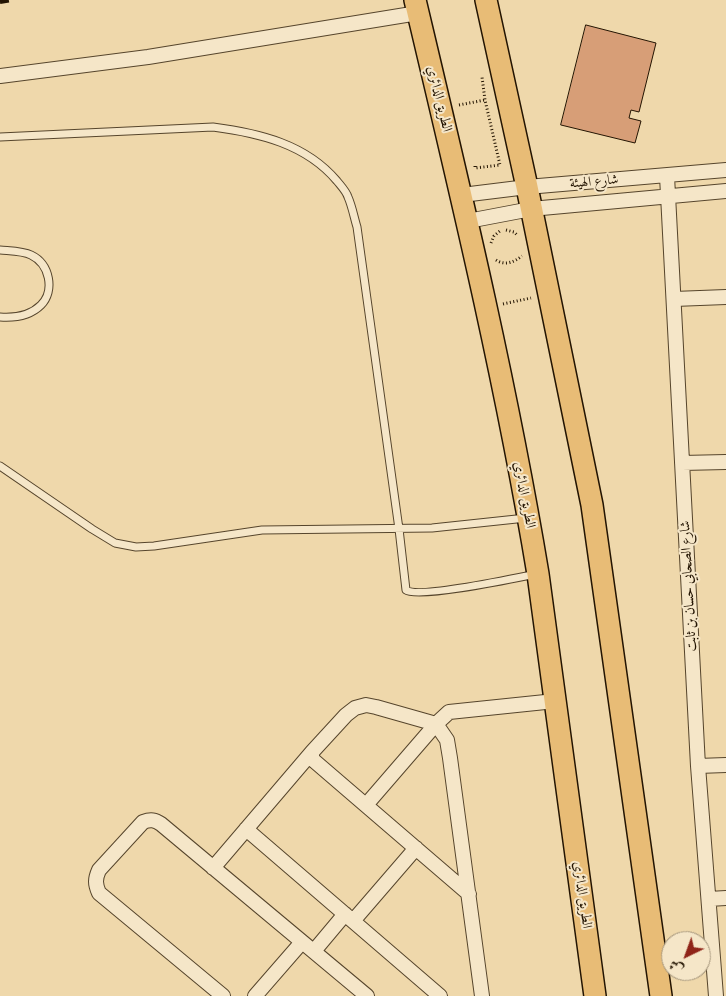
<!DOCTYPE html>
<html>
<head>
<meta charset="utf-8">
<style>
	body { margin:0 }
	#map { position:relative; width:726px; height:996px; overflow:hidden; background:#efd8ab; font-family:Alegreya,Amiri,serif }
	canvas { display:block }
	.north { position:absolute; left:661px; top:931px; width:50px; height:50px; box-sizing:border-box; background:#f5e6c8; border:1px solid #a19279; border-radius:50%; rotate:222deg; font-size:14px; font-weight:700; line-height:20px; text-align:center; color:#231402 }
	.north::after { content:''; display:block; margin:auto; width:18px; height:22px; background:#8f2418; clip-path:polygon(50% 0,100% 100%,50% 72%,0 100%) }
</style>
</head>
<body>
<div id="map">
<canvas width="726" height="996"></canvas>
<div class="north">ش</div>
</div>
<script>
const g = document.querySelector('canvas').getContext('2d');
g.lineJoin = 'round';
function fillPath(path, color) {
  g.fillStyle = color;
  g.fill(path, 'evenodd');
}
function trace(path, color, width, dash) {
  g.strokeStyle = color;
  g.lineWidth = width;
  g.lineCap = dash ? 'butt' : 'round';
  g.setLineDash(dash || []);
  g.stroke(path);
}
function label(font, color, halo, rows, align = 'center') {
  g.font = font + ' Alegreya,Amiri,serif';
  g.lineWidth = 4;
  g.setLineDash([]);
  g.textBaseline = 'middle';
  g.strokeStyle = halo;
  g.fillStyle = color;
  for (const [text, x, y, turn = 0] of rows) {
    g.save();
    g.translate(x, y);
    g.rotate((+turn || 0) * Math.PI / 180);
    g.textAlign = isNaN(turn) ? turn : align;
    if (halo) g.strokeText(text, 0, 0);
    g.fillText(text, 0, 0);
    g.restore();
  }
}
const building = new Path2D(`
	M586,25L656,43L639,112L631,110L629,118L641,121L635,143L561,125Z`);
fillPath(building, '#d79e77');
trace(building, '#231402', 1);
const lane = new Path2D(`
	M0,137L213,127C259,133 306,144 337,181C341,186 346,191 348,197C352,206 354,217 357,227L399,529L406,590C417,599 516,578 536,574
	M0,250C10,251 23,251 31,255C50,264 55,291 41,305C30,316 14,318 0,317
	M0,466L92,529L115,543L136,547L154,546L262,530L432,528L526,518`);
const street = new Path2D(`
	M0,76L148,57L418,13
	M667,176L698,766L716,996
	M462,195L527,187L726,170
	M468,221L531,209L726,191
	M674,299L726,297
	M682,463L726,462
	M698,766L726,765
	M366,805L436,724L449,712L555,701
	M246,829L440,996
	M213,868L312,752
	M469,894L312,759V752L346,715L355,708L366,705L376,707L436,724L447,740L450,758L482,996
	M709,899L726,898
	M353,921L416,848
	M314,951L345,914
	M223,996L99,893C95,884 95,879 99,870L143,822C151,819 155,820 161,824L367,996
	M255,996L302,942`);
const primary = new Path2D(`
	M415,0C460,190 506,381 538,574L595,996
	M486,0L527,187L592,505L661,996`);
trace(lane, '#56452c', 9);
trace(street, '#56452c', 16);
trace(primary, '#231402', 24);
trace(new Path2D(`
	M459,105L485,100
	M475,166V168L500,165L485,100L482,77
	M506,230L514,232L518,236
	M491,243L494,236L500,231
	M496,260C505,266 514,262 522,256
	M503,304L531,298`), '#231402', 3, [1, 2.5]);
trace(lane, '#f5e6c8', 7);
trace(street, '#f5e6c8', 14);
trace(primary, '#e8bc76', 21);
trace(new Path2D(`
	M0,2L13,0`), '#231402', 4, [9, 9]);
label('14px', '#231402', '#f5e6c8', [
	["الطريق الدائري",439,99,76],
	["شارع الهيئة",594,182,-5],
	["الطريق الدائري",524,495,79],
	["شارع الصحابي حسان بن ثابت",689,586,-93],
	["الطريق الدائري",582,895,82]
]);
</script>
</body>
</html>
